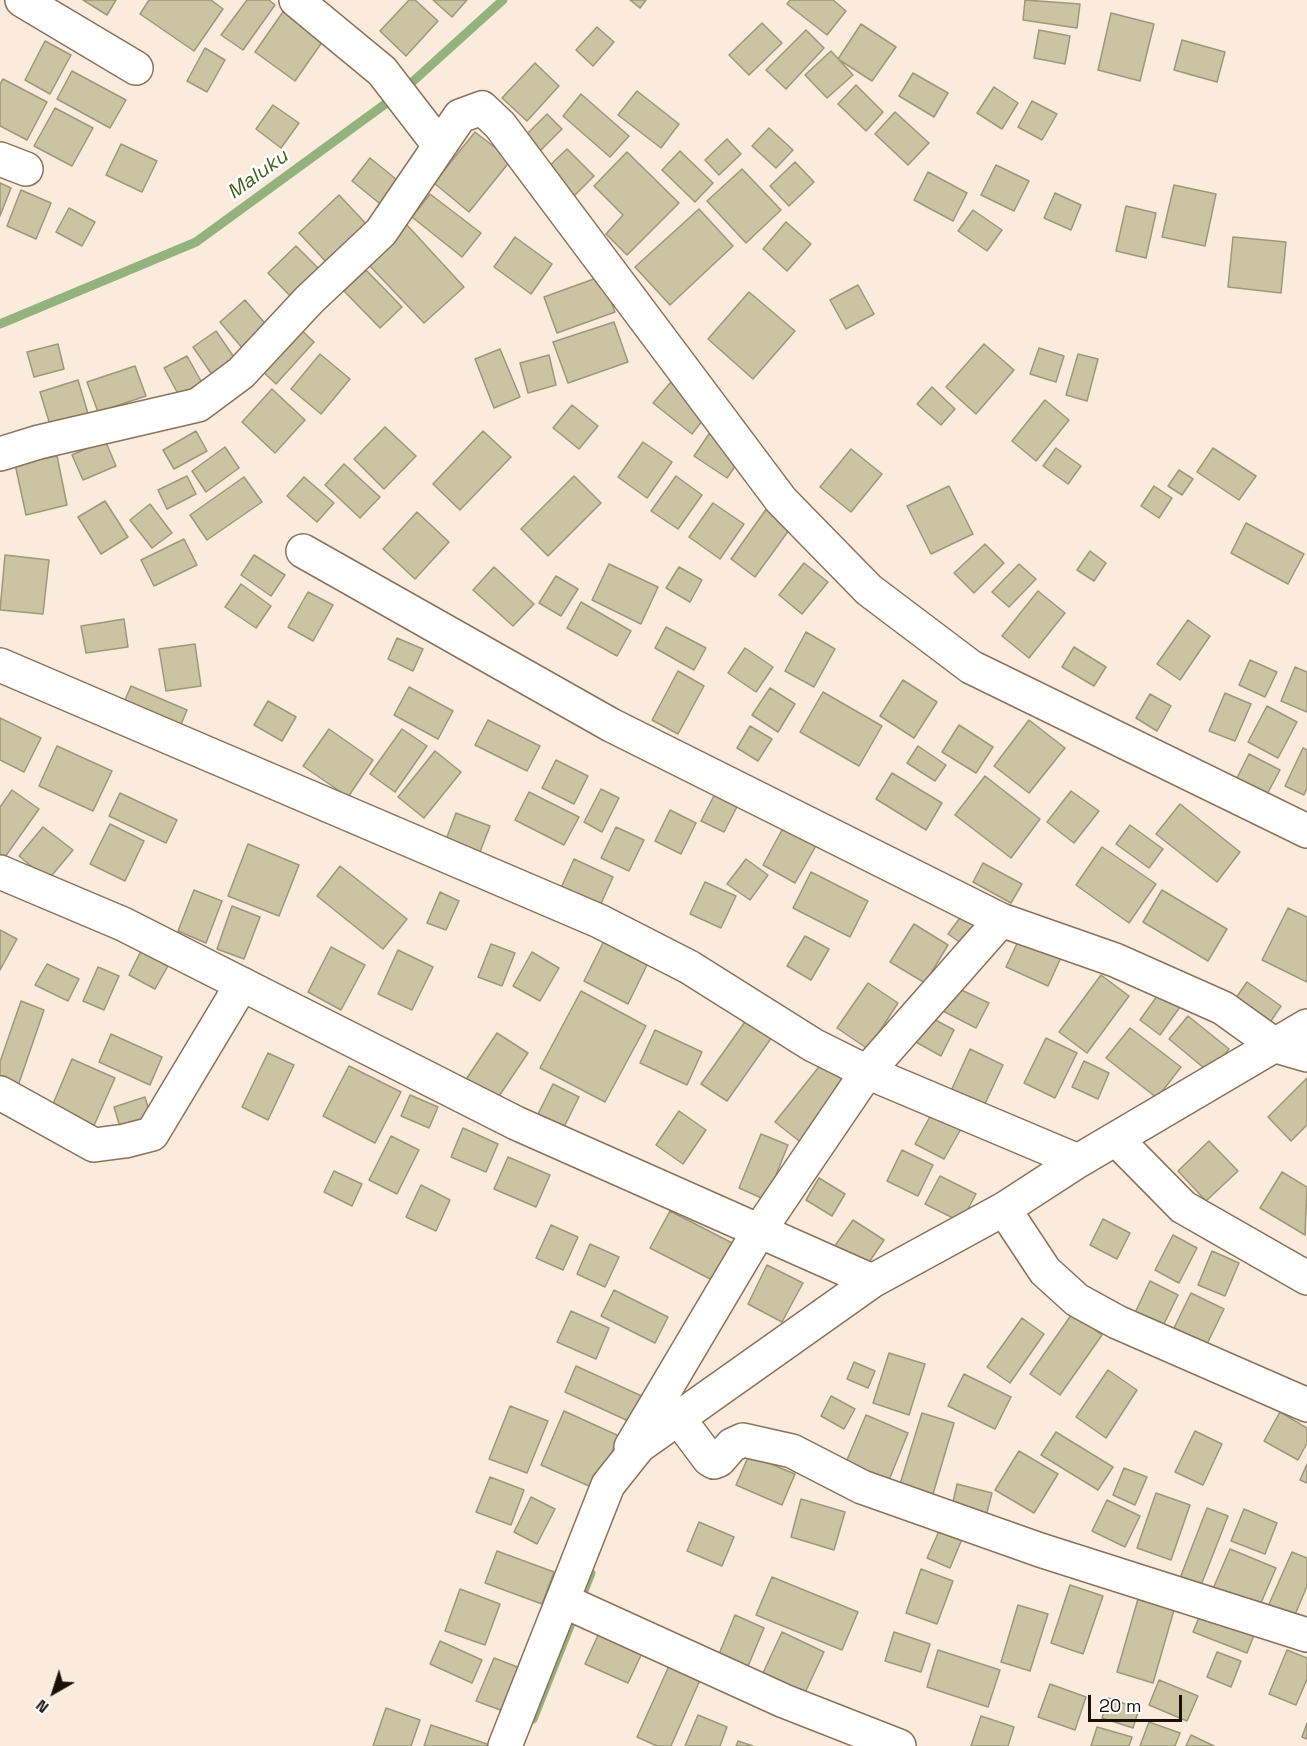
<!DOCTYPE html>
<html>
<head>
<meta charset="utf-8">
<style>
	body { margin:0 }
	#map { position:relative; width:1307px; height:1746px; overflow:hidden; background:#fbebdc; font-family:"Space Grotesk",sans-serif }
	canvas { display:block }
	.north { position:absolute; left:24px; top:1662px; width:60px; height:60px; -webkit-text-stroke:4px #fff; paint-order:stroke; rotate:219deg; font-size:16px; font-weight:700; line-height:24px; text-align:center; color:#1a1108 }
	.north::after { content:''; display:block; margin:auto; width:21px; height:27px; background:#1a1108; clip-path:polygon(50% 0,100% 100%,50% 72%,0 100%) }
	.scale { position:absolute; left:1088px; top:1695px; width:94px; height:27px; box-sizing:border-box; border:3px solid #1a1108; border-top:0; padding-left:8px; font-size:18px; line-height:21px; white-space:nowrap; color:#1a1108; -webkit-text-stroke:4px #fff; paint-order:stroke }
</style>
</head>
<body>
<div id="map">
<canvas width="1307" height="1746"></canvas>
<div class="north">N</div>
<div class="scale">20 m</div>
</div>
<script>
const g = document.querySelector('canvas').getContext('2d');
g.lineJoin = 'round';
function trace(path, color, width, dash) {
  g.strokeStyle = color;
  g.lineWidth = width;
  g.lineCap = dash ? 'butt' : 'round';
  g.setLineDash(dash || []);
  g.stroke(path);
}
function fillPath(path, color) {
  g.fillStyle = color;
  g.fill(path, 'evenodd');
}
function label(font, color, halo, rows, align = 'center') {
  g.font = font + ' "Space Grotesk",sans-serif';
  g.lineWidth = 5;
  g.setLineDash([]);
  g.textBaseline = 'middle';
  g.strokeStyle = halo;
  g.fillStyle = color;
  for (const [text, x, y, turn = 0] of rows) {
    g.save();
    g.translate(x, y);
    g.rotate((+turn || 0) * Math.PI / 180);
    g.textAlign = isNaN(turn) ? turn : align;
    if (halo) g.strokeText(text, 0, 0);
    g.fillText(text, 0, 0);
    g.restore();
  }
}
trace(new Path2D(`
	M0,324L196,242L399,94L503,0
	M533,1719L591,1573`), '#93b27d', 9);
const building = new Path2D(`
	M83,0H116L107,15Z
	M149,0H211L223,9L194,51L140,14Z
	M247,0H269L275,5L243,50L221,35Z
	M409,0H415L438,21L406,56L380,31Z
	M433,0H467L452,17Z
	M630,0H646L640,8Z
	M790,0H833L846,11L827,35L787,4Z
	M1025,0L1080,4L1077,28L1023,20Z
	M285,9L325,38L295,81L255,52Z
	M1111,13L1154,24L1140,81L1098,70Z
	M762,23L782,43L749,75L729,55Z
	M861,24L896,47L872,81L838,59Z
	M597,27L614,42L593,66L576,50Z
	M806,30L824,48L786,89L766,70Z
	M1039,30L1070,36L1065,64L1034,58Z
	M1182,40L1225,52L1217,82L1174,70Z
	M45,41L71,55L50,94L25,80Z
	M205,48L225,60L207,92L187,81Z
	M831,51L853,75L827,98L805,75Z
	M535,63L559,86L527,121L502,98Z
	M72,71L126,100L110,128L57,99Z
	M913,73L948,93L934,117L899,96Z
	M3,79L47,102L27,140L0,126V84Z
	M856,85L883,112L866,131L838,104Z
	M994,87L1018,103L1002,129L977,113Z
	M637,91L679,124L661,148L618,115Z
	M581,94L629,136L610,157L563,116Z
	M1032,101L1057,114L1042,140L1018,127Z
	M273,105L299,123L281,148L256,129Z
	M55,108L93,128L72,166L34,146Z
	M895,112L929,143L908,165L875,134Z
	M547,114L562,129L538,153L523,138Z
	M769,128L793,150L776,168L752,146Z
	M475,132L511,160L469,212L434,183Z
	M727,139L741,154L719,175L705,160Z
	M121,144L157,161L142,192L106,175Z
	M567,149L594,176L574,196L547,168Z
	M680,151L713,183L695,202L662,170Z
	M627,152L679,203L627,255L606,234L623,215L594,186Z
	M370,158L402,184L384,207L352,181Z
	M795,162L814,182L789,206L770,186Z
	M996,165L1029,181L1014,211L981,195Z
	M742,169L781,210L746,243L707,201Z
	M928,172L967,193L953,221L914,200Z
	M0,183L11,188L0,216Z
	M1174,185L1216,194L1205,246L1162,237Z
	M21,190L51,203L36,239L7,226Z
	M1055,193L1081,205L1071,230L1044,218Z
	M430,194L481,233L462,257L412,217Z
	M339,195L371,229L331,267L299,233Z
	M1126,206L1156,213L1146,258L1116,251Z
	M69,208L95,222L82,246L56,232Z
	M699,209L733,246L670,305L635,267Z
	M973,210L1002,230L987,251L958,231Z
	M786,222L811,244L787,271L763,249Z
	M406,224L464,287L424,323L366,262Z
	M515,237L552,264L531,294L494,267Z
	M1233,237L1286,242L1281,293L1228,287Z
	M296,246L322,272L294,300L268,273Z
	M366,270L402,307L380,328L344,291Z
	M602,276L615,312L557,333L544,297Z
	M858,285L874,314L846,329L830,300Z
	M749,292L795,331L753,379L708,339Z
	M245,300L269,328L244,350L220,322Z
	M614,322L628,362L568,383L553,342Z
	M297,326L314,342L276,384L259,368Z
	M216,331L238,363L215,379L193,347Z
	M58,344L64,369L34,377L27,352Z
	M984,344L1014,370L976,414L946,387Z
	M1039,348L1064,356L1056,382L1030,374Z
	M500,349L520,397L494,408L475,359Z
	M320,354L350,379L321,414L291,389Z
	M1078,354L1098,359L1087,401L1066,395Z
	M549,355L556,385L528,393L520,363Z
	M187,356L206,390L183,403L164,368Z
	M135,366L146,396L98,412L87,382Z
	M78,380L89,417L51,428L40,392Z
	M671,382L709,412L692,434L653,403Z
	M932,387L955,409L941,425L917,404Z
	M272,389L305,420L275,453L242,422Z
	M1045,400L1069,420L1036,461L1012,441Z
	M572,405L598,426L579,449L553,428Z
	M385,427L416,456L384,489L354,459Z
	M196,431L207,451L174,469L163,450Z
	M483,431L511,457L460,510L433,484Z
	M709,434L742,456L727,478L694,456Z
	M105,440L116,466L83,480L72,455Z
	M643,442L672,462L647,498L618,477Z
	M225,447L239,468L206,492L192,471Z
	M1056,448L1081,466L1068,484L1043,466Z
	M1213,448L1256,476L1239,500L1197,472Z
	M851,449L882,474L851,512L820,487Z
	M57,456L67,505L26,515L15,464Z
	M344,464L380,497L360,518L325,485Z
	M1179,470L1193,479L1182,495L1168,486Z
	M187,476L196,494L167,509L158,490Z
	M574,476L601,503L548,556L521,529Z
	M676,476L702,495L678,529L651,511Z
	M244,477L262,502L207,540L190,515Z
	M304,477L334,503L317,522L287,496Z
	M949,486L973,534L931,554L907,506Z
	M1154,486L1172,498L1159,518L1141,506Z
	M105,501L128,537L101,554L78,517Z
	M713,503L744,524L720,559L689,537Z
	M150,504L172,533L152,548L130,520Z
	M767,508L792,526L755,577L731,559Z
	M417,512L449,542L415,579L383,549Z
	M1246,523L1304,554L1288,584L1231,553Z
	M184,539L197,565L154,586L141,560Z
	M985,544L1004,563L974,593L954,573Z
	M1090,551L1106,563L1094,581L1077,570Z
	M5,555L49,560L43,614L0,610Z
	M254,555L285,575L271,596L241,575Z
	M804,563L828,582L802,614L779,595Z
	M609,564L658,587L641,624L592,600Z
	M1019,564L1036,579L1009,607L992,592Z
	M494,567L534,604L513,626L473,590Z
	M679,567L702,580L690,602L666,588Z
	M556,576L578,589L561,616L539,603Z
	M241,584L271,606L256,628L225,607Z
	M1038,591L1065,613L1029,658L1002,636Z
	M308,592L333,605L313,641L288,627Z
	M581,602L631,631L617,656L567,628Z
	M124,619L128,647L86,653L81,626Z
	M1188,620L1210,636L1180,680L1157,664Z
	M666,627L706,648L694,670L655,648Z
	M806,632L835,649L814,687L785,671Z
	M397,638L423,649L413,671L388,659Z
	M195,644L201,686L166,691L159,649Z
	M1074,647L1106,667L1094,686L1062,667Z
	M745,648L773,667L756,692L728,673Z
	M1250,660L1277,672L1265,697L1239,685Z
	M1295,667L1307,672V712L1281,701Z
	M678,671L704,686L678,734L652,720Z
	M903,680L937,702L914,738L880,716Z
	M131,686L187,710L177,734L121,709Z
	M409,687L453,711L438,739L394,715Z
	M770,688L795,704L778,732L752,715Z
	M823,692L882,726L859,766L800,732Z
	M1225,693L1251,704L1235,741L1209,731Z
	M1150,694L1171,706L1157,731L1136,718Z
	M268,701L296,717L282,741L254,725Z
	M1267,706L1297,722L1278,758L1248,742Z
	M0,718L41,738L24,772L0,760Z
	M488,720L540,746L527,771L475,745Z
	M1029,720L1065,748L1029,793L994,766Z
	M959,725L993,747L976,773L942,752Z
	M750,726L772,739L758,761L737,748Z
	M329,729L373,760L348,797L303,766Z
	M402,729L427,746L395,792L370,774Z
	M57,746L112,771L93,811L39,786Z
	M918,746L946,765L935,781L907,763Z
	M1303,748L1307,750V788L1304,795L1285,786Z
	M435,751L461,772L424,818L398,797Z
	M1249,754L1280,770L1265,798L1235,782Z
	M556,760L588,776L574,804L542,788Z
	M892,773L942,803L926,830L876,799Z
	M985,776L1040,819L1011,858L955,815Z
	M718,788L741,799L724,832L701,821Z
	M601,789L619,798L602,832L584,822Z
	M12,790L39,809L0,864V807Z
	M1071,791L1099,811L1074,843L1047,822Z
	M529,792L579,817L564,845L515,820Z
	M120,793L177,820L166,843L109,816Z
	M1180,804L1240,852L1217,882L1156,834Z
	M670,810L696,823L681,854L655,841Z
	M456,813L490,826L478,857L444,845Z
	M788,819L821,837L795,883L763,865Z
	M110,824L144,841L125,881L90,864Z
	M1130,825L1163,849L1149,868L1116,844Z
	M43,827L73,850L48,880L19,856Z
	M616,827L644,840L629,871L601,858Z
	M248,844L299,865L279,916L228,896Z
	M1102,847L1156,884L1129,923L1076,885Z
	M574,859L613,877L599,908L560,890Z
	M746,859L768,875L750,900L727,884Z
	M983,863L1022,884L1011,903L973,882Z
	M340,866L407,919L383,949L317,896Z
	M811,872L868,901L850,937L793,908Z
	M705,882L736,896L721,928L690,914Z
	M194,890L222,901L206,943L178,931Z
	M1162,890L1227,929L1208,961L1143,922Z
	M440,892L459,901L446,930L427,923Z
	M232,906L260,917L244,959L217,949Z
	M1288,908L1307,917V982L1262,960Z
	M965,911L984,925L968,948L948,934Z
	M914,924L948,945L925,983L890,962Z
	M0,930L17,939L0,970Z
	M1022,933L1063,953L1048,986L1006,967Z
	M805,936L829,949L811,980L787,966Z
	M604,941L648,963L628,1004L584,981Z
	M491,944L515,953L502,986L478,977Z
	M331,947L365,965L341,1010L308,992Z
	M398,950L433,967L412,1010L378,994Z
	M141,951L168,966L155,989L129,975Z
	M532,952L559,968L540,1001L513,986Z
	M47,964L79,979L68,1001L35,985Z
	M98,967L119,976L104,1010L83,1001Z
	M1101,975L1129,996L1087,1053L1059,1032Z
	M1247,982L1281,1006L1265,1030L1231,1005Z
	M868,983L898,1003L868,1049L837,1028Z
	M955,987L989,1003L976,1028L943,1011Z
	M581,991L646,1026L605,1102L540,1068Z
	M1160,992L1180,1007L1160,1035L1140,1020Z
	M21,1001L44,1010L18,1086L0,1080V1062Z
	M928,1016L954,1030L941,1056L914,1041Z
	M1188,1016L1229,1049L1210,1073L1169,1039Z
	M747,1019L772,1037L727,1101L701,1084Z
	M1130,1028L1181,1067L1157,1098L1106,1058Z
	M655,1030L702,1052L687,1085L640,1063Z
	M497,1033L528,1053L493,1105L463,1084Z
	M111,1034L162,1057L150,1085L99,1062Z
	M1046,1038L1077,1053L1055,1098L1024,1083Z
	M970,1049L1003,1065L984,1106L951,1091Z
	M268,1053L294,1065L268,1120L242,1107Z
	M72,1059L115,1078L92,1130L50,1111Z
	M1084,1061L1109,1073L1098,1099L1072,1087Z
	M822,1063L850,1085L803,1144L775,1122Z
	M349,1066L401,1092L375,1143L323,1116Z
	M1307,1078V1125L1291,1141L1268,1117Z
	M553,1084L579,1097L561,1133L535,1120Z
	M410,1095L438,1107L429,1128L401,1116Z
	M145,1097L151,1117L120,1127L114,1107Z
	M679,1111L706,1130L683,1164L656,1145Z
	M932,1113L961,1129L944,1159L915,1144Z
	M463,1128L498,1144L486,1172L451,1157Z
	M761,1134L788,1145L766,1200L739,1188Z
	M391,1136L419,1150L397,1194L369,1180Z
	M1209,1141L1238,1171L1206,1201L1178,1171Z
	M902,1150L933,1165L918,1196L887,1181Z
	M508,1157L550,1175L536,1207L494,1189Z
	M334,1171L362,1184L352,1206L324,1192Z
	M1282,1172L1307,1187L1305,1235L1260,1208Z
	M940,1176L976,1194L961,1222L925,1204Z
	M819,1178L845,1194L832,1216L806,1200Z
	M421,1185L450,1200L436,1231L406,1217Z
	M670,1211L736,1245L716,1282L650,1248Z
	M1103,1219L1130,1233L1117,1259L1090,1245Z
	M853,1220L884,1240L863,1271L832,1250Z
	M551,1225L578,1237L563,1270L536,1258Z
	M1173,1235L1197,1248L1179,1283L1155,1270Z
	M590,1244L619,1257L605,1287L577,1274Z
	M1212,1251L1239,1263L1225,1296L1198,1285Z
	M767,1265L803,1283L782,1322L748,1304Z
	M1150,1281L1178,1295L1161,1330L1133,1317Z
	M614,1290L668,1317L655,1343L601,1316Z
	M1191,1293L1224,1309L1207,1344L1174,1328Z
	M571,1311L609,1328L596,1359L557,1342Z
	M1072,1314L1102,1335L1060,1395L1030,1374Z
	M1022,1318L1044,1334L1010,1383L987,1367Z
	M889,1353L925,1364L909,1415L873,1403Z
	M854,1362L875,1371L868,1388L847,1379Z
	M576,1366L646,1398L635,1424L565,1392Z
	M1108,1370L1137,1390L1106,1438L1076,1417Z
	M964,1374L1011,1397L995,1429L948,1406Z
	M831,1396L855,1409L844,1429L821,1416Z
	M510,1406L548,1421L527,1473L489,1459Z
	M564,1411L619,1436L596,1489L541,1465Z
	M1280,1412L1307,1428V1443L1298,1460L1264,1441Z
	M922,1413L954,1423L933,1494L900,1484Z
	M866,1415L908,1433L887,1485L844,1467Z
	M1195,1431L1222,1444L1203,1485L1175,1472Z
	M1056,1432L1113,1467L1098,1490L1041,1455Z
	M1019,1451L1058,1474L1034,1513L995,1490Z
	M749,1455L795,1474L782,1505L736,1485Z
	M1307,1464V1483L1300,1480Z
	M1124,1468L1147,1477L1135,1505L1113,1495Z
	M490,1477L524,1490L511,1525L476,1512Z
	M957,1484L992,1493L985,1520L951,1511Z
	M1156,1493L1190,1505L1171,1560L1137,1548Z
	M531,1497L555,1509L537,1544L514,1532Z
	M801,1499L845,1512L834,1550L791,1537Z
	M1107,1500L1140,1516L1125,1547L1092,1531Z
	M1207,1508L1228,1516L1198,1593L1177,1586Z
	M1244,1509L1277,1523L1265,1554L1231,1541Z
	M699,1522L734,1537L722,1566L687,1551Z
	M940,1529L962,1539L950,1568L927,1558Z
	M1230,1549L1276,1568L1258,1610L1212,1591Z
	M497,1551L554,1572L542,1604L485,1583Z
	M1292,1552L1307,1558V1586L1292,1622L1266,1611Z
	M921,1569L953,1581L937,1624L906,1613Z
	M772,1577L858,1612L842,1650L756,1615Z
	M1070,1585L1103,1596L1083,1654L1051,1643Z
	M460,1589L500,1604L485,1645L445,1631Z
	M1138,1599L1174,1610L1153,1683L1117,1672Z
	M1018,1605L1048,1614L1030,1671L1001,1662Z
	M735,1615L764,1628L746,1671L717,1659Z
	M1200,1615L1254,1635L1247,1653L1193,1632Z
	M600,1631L643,1651L628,1683L585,1664Z
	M782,1632L824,1652L804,1695L762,1675Z
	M894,1632L930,1644L921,1672L885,1661Z
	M440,1641L482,1660L472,1683L430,1664Z
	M938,1650L1000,1670L988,1707L927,1687Z
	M1287,1650L1307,1658V1679L1296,1705L1269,1694Z
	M1217,1652L1241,1661L1231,1687L1207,1677Z
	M494,1658L520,1668L503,1711L476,1701Z
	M669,1666L700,1680L671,1746H657L637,1737Z
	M1159,1680L1198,1696L1187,1721L1149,1705Z
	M1050,1684L1086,1697L1075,1730L1038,1717Z
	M1109,1698L1139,1709L1133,1728L1102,1718Z
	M386,1708L420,1720L411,1746H373Z
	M698,1715L727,1727L720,1746H685Z
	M981,1716L1014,1727L1008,1746H971Z
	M1149,1722L1180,1733L1175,1746H1140Z
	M1307,1723V1739L1302,1737Z
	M431,1725L487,1744V1746H424Z
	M1097,1727L1132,1737L1129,1746H1091Z
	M1191,1735L1214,1746H1186Z
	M738,1741L753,1746H736Z`);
fillPath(building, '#cac4a3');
trace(building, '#9d9878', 1.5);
const minor = new Path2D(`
	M22,0L136,68
	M296,0L382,71L439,145
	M0,159L26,169
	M0,454L39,442L198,405L241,373L309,300L381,232L460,116L482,108L500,125L781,500L869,590L971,667L1307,831
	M303,551L611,725L1001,920L1115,960L1223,1008L1276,1046L1307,1055
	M0,665L599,921L689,967L813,1045L867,1072L1078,1161
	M0,872L123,924L516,1123L872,1281
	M0,1093L94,1145L125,1141L152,1134L242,984
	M1116,1139L1183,1207L1307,1278
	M1004,1209L1045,1271L1077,1300L1117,1322L1307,1405
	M679,1419L709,1459L714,1462L719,1460L732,1445L743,1440L792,1451L862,1487L1040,1550L1307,1635
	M631,1447L759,1231L867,1072L1001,920
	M564,1601L784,1701L899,1746
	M505,1746L608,1485L639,1446L872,1281L1004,1209L1078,1161L1307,1026`);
trace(minor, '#8a725b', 36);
trace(minor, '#fff', 33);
label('italic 20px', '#3b6117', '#fff', [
	["Maluku",258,175,-36]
]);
</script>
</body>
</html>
